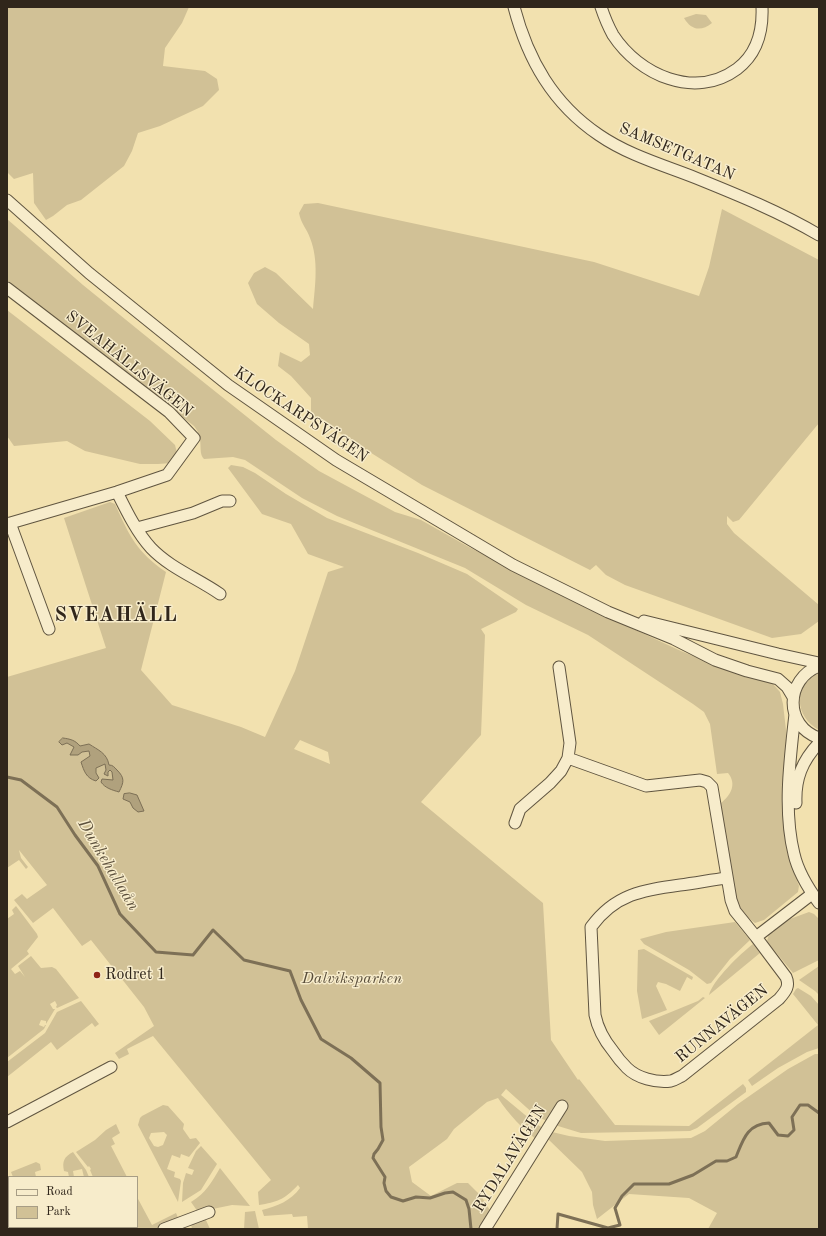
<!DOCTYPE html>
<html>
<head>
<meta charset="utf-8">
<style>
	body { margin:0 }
	#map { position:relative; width:826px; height:1236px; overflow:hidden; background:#f2e1af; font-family:"Old Standard TT",serif }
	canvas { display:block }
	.frame { position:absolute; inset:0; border:8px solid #30261b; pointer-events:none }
	.legend { position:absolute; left:8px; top:1176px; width:130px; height:52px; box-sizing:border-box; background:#f7eccb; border:1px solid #a79d85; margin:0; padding:5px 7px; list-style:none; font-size:12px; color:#30261b }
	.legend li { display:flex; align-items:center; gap:8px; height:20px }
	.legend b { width:20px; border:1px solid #a79d85 }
</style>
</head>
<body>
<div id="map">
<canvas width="826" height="1236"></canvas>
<div class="frame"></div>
<ul class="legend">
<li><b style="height:5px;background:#f7eccb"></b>Road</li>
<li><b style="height:11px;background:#d1c196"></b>Park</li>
</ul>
</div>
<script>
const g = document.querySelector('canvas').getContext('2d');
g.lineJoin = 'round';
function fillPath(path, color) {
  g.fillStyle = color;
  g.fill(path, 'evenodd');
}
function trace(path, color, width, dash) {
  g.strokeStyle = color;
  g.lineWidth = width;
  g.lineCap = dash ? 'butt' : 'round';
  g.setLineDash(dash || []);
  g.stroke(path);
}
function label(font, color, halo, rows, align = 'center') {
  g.font = font + ' "Old Standard TT",serif';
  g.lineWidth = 3;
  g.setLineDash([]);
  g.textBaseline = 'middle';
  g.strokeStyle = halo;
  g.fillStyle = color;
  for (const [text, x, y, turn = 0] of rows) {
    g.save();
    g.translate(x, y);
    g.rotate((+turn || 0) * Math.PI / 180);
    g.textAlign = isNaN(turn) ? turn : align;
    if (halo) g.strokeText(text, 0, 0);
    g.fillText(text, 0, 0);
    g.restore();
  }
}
fillPath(new Path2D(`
	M7,7H189L182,23L165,48L163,66L205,71L217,79L219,90L203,106L160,126L138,133L132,151L124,166L81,200L67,205L53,216L46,220L34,203L33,173L14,179L7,172Z
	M696,14L706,15L712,23C701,32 691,30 684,18Z
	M318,203L594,262L699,296L709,267L722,209L819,260V423L739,520L733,522L727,516V524L734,533L819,605V621L801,634L772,638L625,585L606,575L596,565L590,570L422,485L311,415V398L291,376L278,366L280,352L301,362L310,355L309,344L279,323L257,304L248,283L254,273L265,267L276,273L313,309C315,286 319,260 310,238C307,229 301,224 299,213L304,204Z
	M7,219L83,285L152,341L276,440L319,471L395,512L421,520L467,546L584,606L681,651L727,670L758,678L773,684L780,692L783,704L786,730V765L783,806L784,833L788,856L799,886L798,892L764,920L755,923L743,914L736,900L730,871L721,803C731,795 737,784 728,773L717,774L710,724L704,712L693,704L588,635L526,605L465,568L337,516L302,498L245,460L233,457L204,459C197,452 205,439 194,426L58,319L7,280Z
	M7,310L150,421L175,445L177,453L172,463L158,464H140L85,451L67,441L14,446L7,436Z
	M231,465L243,467L255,473L286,494L327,518L418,553L467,574L518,609L516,612L481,629L485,635L481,735L421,802L543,903L551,1040L578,1080L579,1079L615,1125L689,1126L743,1084L746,1088V1092L697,1128L690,1131L581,1133L558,1126L536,1116L506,1089L501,1095L536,1124L543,1128L537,1140C522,1128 509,1115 498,1098L487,1102L454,1129L447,1139L409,1167L412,1182L431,1196L457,1183H468L481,1196L491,1212L483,1229H308L307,1216L293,1217L292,1214L264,1216L262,1210C277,1206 291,1201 300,1188L298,1185C284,1200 277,1202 259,1205L258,1192L271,1180L153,1036L127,1049L129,1054L119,1059L115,1053L154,1026L144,1007L91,940L82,946L53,908L33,923L14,900L22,894L27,899L47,885L19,850L21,858L28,867L26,869L19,860L7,868V677L106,648L64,518L110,502L115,504C130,537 136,551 166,572L141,670L172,705L241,727L265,737L295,671L328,572L344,567L308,554L291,524L262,514L228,468ZM300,740L328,752L330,764L294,749Z
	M819,673V730C795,717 792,685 819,673Z
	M16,906L37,934L38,937L27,951L29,954L11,969L15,974L20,971L25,977L18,966L31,956L41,968L52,967L56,969L79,998L57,1008L56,1007L57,1005L55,1001L50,1004L53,1009H55L46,1024V1021L41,1020L39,1025L44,1027L45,1025H46L44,1029L7,1058V919L14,914L12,910Z
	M809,912L814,914L819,919V960L793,973L769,944L767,941L769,934L790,919Z
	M735,922L750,940L730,959L711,983L707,984L689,970L644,944L640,939L666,932Z
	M753,944L760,953L709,995C713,980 740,954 753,944Z
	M644,949L693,977L692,980L687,977L680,991L666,984L658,982L656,986L667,1010L642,1019L637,991L638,950Z
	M819,966V995L815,991L799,980Z
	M798,988L811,996L819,1005V1048L807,1052L778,1068L752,1086L748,1080L818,1025L793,994L796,989Z
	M703,997L705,998L659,1035L649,1021L698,1001Z
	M81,1001L99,1024L95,1027L92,1023L57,1050L51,1042L7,1077V1062L45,1033L57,1012Z
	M815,1054H819V1229H708L717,1213L689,1198L629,1194L597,1219L593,1205L592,1192L582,1172L548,1139L552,1132L569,1136L605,1141L691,1138L705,1131L738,1104L788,1069Z
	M163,1105L168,1106L184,1124L183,1129L190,1139L196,1138L200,1143L189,1157L181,1154L180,1158L172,1155L167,1169L175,1172L174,1177L180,1179L181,1181L178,1202L138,1125L140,1118L142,1116ZM164,1132L167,1135L163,1145L158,1147L154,1146L149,1138L151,1133Z
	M116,1124L120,1133L112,1138L115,1144L111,1146L127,1177H93L90,1170L91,1169L89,1166L88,1167L76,1152L95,1140L106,1130Z
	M201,1146L217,1164L201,1190L182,1202L183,1183L186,1173L192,1175L194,1170L188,1168L196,1151Z
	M73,1152L86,1170L89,1177H84L82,1169L73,1171L74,1177H69L68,1172L64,1171C62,1161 64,1157 73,1152Z
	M36,1162L40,1164L41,1170L35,1172L36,1177H13L11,1172Z
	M220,1168L250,1206L232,1205L198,1212L191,1202C206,1193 211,1183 220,1168Z
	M137,1197L152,1225L176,1213L179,1220L164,1227L150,1229H75V1227H137Z
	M255,1211L259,1229H244L245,1212Z
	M205,1218L210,1229H192L191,1224Z`), '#d1c196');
const water = new Path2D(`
	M63,738C70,739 75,740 80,746L89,744C98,750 107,753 109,765C113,765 114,767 117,770C125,778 124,782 119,792C112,790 105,788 101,782L102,779L113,780L112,772L110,770L108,772V776L104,774L106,770L105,764L96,768V773L99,778L96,781C86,778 84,771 81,762L90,756L89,751L82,752L78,755H70L74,747L67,743L62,745L59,742Z
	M130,793L137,795L144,811L138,812L133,808L130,802L123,799L124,794Z`);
fillPath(water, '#b0a17d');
trace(water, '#7d7056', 1);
trace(new Path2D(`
	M7,777L21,780L57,807L75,835L98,866L120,914L156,952L193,955L213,930L244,960L290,971L301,1000L321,1039L351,1058L380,1083L381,1127L383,1140L378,1149L374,1154L373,1158L385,1177L384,1183L386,1191L391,1197L403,1201L416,1197L430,1198L445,1193L453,1192L466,1200L469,1209L471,1229
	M557,1229L558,1214L608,1228L620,1225L615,1208L622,1196L634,1184H669L693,1175L716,1161H727L736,1157C743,1140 747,1124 769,1123L778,1135L788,1136L794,1130L792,1117L800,1105H808L819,1113`), '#7d7056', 3);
const minor = new Path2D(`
	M514,7C528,60 553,104 599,135C628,155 663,165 696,178C738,195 780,212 819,235
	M601,7C604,16 608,26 613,35C639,75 695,100 737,69C757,54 763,31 762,7
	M7,200L89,273L228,385L336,460L513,565L608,612L674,639L715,660L747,671L778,679L787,687L793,697
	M7,288L169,412L194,438L167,475L117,492L7,524
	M117,492C126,510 137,533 151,548C170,568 197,578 220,594
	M10,523L49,629
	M137,528L193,513L222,501H230
	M644,621L778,654L819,663
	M819,666C785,679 784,726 819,738
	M559,667L570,743L568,758L646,786L700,780L707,782L712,787L731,900L735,911L756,937L812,894
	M795,714C790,759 783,810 794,854C798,872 808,888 819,903
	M796,803C795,779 802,761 819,743
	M515,823L520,809L550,783L561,771L568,758
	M727,878C711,880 696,883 680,885C643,890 615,894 591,927L595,1015C598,1030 604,1040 613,1051C617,1057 622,1063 627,1068C637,1078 656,1083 671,1081C675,1080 679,1077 682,1076L779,999C786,991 790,986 786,977L756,937
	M7,1122L111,1067
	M7,1188L9,1194
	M14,1227V1229
	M164,1229L209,1212
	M485,1229L562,1106`);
trace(minor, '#605540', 13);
trace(minor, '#f7eccb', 11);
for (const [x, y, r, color] of [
	[97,975,4,"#8f2418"]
]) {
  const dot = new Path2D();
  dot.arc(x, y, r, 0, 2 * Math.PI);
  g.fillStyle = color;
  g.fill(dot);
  trace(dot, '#f7eccb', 1.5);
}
label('16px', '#30261b', '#f7eccb', [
	["SAMSETGATAN",677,152,23],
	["SVEAHÄLLSVÄGEN",129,364,39],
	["KLOCKARPSVÄGEN",301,415,34],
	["RUNNAVÄGEN",722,1024,-39],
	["RYDALAVÄGEN",510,1159,-58]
]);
label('16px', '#30261b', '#f7eccb', [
	["Rodret 1",105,975]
], 'left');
label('italic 16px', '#584d3a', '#f7eccb', [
	["Dalviksparken",352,979]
]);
label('italic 17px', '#5d513d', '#f7eccb', [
	["Dunkehallaån",108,865,59]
]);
g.letterSpacing = '1px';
label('bold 20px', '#30261b', '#f7eccb', [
	["SVEAHÄLL",116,616]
]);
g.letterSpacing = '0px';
</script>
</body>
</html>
